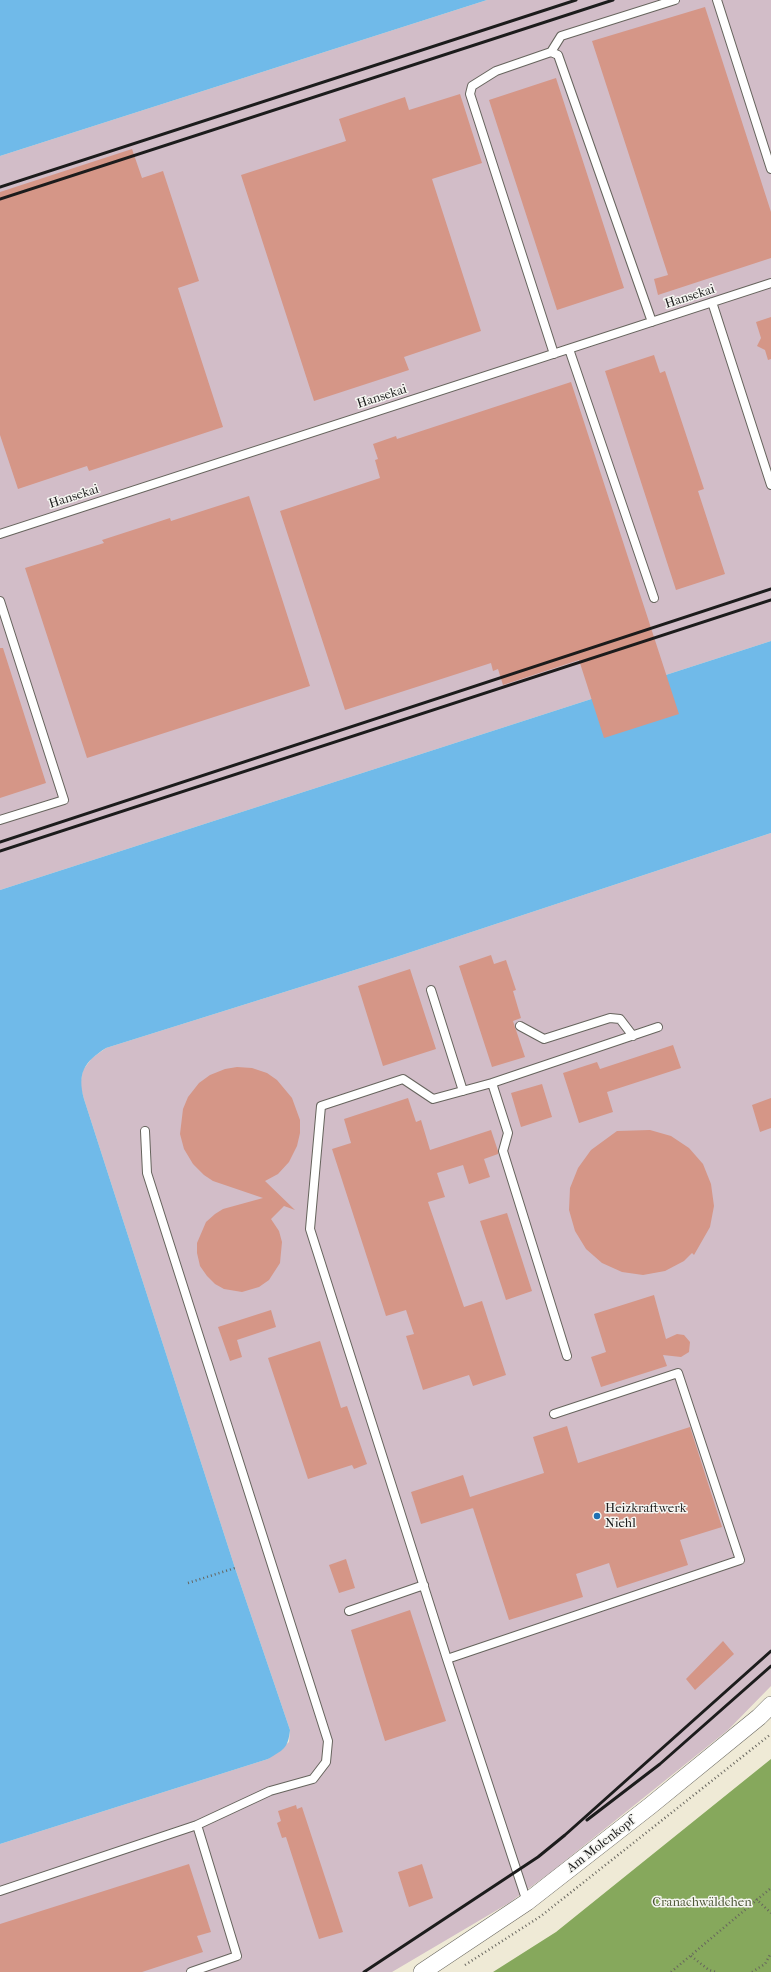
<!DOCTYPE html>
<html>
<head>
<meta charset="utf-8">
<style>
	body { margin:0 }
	canvas { display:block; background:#efead6 }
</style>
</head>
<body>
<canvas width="771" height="1972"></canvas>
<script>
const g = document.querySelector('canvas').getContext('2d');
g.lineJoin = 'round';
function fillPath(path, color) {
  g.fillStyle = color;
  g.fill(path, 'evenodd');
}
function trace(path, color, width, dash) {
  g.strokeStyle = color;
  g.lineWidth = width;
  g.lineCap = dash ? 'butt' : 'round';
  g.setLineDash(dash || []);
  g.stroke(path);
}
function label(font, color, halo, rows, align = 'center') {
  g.font = font + ' "IM FELL French Canon",serif';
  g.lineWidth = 3;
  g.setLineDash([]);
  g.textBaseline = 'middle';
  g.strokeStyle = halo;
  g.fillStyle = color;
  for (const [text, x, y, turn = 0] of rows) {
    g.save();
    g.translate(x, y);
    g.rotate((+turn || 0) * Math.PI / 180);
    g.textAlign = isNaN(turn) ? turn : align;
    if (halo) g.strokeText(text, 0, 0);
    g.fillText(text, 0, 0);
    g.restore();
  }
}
fillPath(new Path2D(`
	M487,0H771V641L0,890V156Z
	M771,833V1686L728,1730L551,1872L509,1903L392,1972H0V1844L268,1759L289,1742L290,1730L235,1568L84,1099L80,1085L83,1070L92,1058L106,1048L396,957Z`), '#d2bdc8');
fillPath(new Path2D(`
	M771,1759V1972H493L556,1932Z`), '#86a85c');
fillPath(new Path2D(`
	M0,0H487L0,156Z
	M771,641V833L396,957L106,1048C84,1062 77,1073 84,1099L235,1568L290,1730C288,1749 283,1750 268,1759L0,1844V890Z`), '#70bae9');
fillPath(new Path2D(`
	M705,7L771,212V258L658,295L654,279L668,275L592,41Z
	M556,78L624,288L557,310L489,100Z
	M460,94L482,163L432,179L481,331L404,357L409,370L314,401L241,175L346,141L339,119L405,97L409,110Z
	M132,149L142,178L163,171L199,281L178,288L223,427L89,471L87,466L18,489L0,435V192Z
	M771,317V359L768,360L765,350L757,346L761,338L756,322Z
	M654,355L660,373L665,371L704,489L698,491L725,574L676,590L605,371Z
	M571,382L679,714L604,738L579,660L503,685L498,669L493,671L491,663L345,710L280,511L380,478L375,460L378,459L373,444L396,436L397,439Z
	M249,496L310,686L87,758L25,568L104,543L102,540L170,518L171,521Z
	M0,648H3L46,783L0,798Z
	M491,955L494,964L506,960L516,990L513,991L521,1018L513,1021L525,1057L492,1067L459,966Z
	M410,969L436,1049L383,1066L358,986Z
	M673,1045L681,1068L607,1092L613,1112L579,1123L563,1073L597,1062L600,1069Z
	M237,1067L252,1068L267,1073L277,1080L292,1098L300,1120V1133L297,1146L289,1162L278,1174L265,1181L295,1210L284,1206L271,1219L279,1231L282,1242L280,1263L269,1280L259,1287L242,1292L224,1289L215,1284L207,1276L200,1266L197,1253V1243L206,1222L215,1214L223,1209L263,1198L213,1181L204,1175L193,1164L184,1149L180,1134L183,1109L188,1097L199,1083L210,1075L225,1069Z
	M542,1084L552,1117L521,1127L511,1093Z
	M408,1098L416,1122L421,1120L430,1150L491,1130L498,1151V1154L484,1159L490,1177L469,1184L463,1165L437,1173L445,1197L428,1202L464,1307L482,1301L506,1375L473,1386L469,1375L423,1390L406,1336L414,1334L406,1310L386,1316L332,1149L351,1143L344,1119Z
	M771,1098V1128L760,1132L752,1105Z
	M650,1130L671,1136L689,1148L703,1164L711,1184L714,1206L710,1227L694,1255L692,1253L684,1261L665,1271L643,1275L622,1272L602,1263L586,1249L575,1231L569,1210L570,1188L578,1168L591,1150L617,1131Z
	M507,1213L532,1291L506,1300L480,1221Z
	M654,1295L666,1339L677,1334L684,1335L690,1342L689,1352L681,1357L663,1355L667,1366L601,1387L591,1357L606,1352L594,1314Z
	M271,1310L276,1327L237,1340L242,1357L230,1361L218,1327Z
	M320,1341L341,1408L347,1406L367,1464L354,1469L352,1465L308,1479L268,1358Z
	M567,1426L578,1463L690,1427L722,1527L680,1540L688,1565L617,1588L609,1563L576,1574L583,1597L509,1620L472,1505L473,1508L421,1524L411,1492L463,1475L470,1497L544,1473L533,1437Z
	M346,1559L355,1588L339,1593L329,1565Z
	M410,1610L446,1721L385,1741L351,1630Z
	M723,1641L734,1654L695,1690L686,1679Z
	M296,1805L297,1809L302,1807L343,1932L319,1939L286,1837L282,1838L277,1823L281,1821L278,1811Z
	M189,1864L211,1932L197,1936L203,1952L142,1972H0V1924Z
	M422,1864L433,1898L409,1907L398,1872Z`), '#d59687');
const service = new Path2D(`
	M717,0L771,169
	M551,52L558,55L652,322
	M712,302L771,485
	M569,349L654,598
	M554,354L470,94L472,86L496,71L551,52L561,36L675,0
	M0,534L771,283
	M0,601L64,800L0,820
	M431,990L463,1091
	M520,1026L544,1039L610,1018L620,1019L633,1036
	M492,1083L658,1027
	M145,1131L147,1173L328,1741L326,1762L313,1779L270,1791L197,1825
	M349,1611L424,1585
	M447,1659L740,1560L678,1373L554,1414
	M0,1891L197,1825L237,1956L191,1972
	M527,1902L447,1659L310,1229L321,1106L403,1079L433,1099L492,1083L508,1133L503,1151L567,1356`);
const minor = new Path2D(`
	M422,1972L527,1902L650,1806L759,1717L771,1705`);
trace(service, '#66645d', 10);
trace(minor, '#66645d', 18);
trace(new Path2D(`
	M188,1583L235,1568
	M756,1899L771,1913
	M691,1956L709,1970L716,1972
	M465,1965L541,1916L771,1734
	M671,1972L771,1888
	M752,1972L765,1964L771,1953`), '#66645d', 2.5, [1, 3]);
trace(service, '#fff', 8);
trace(minor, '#fff', 17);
trace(new Path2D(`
	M0,187L576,0
	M0,199L613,0
	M0,842L771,589
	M0,851L771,600
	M587,1820L660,1764L771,1666
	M364,1972L538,1857L565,1835L771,1651`), '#1c1c1c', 3);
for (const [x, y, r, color] of [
	[597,1516,4,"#1f6fb2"]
]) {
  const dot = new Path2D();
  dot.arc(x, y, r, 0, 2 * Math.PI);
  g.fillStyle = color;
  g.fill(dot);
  trace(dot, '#f6f6f2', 1.5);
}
label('13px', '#1c1c1c', '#f6f6f2', [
	["Hansekai",690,297,-18],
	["Hansekai",382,397,-18],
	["Hansekai",74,497,-18],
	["Am Molenkopf",601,1845,-38]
]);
label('13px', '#1c1c1c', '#f6f6f2', [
	["Heizkraftwerk",605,1509],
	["Niehl",605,1524]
], 'left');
label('13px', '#4d5636', '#f6f6f2', [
	["Cranachwäldchen",702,1903]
]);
</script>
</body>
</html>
